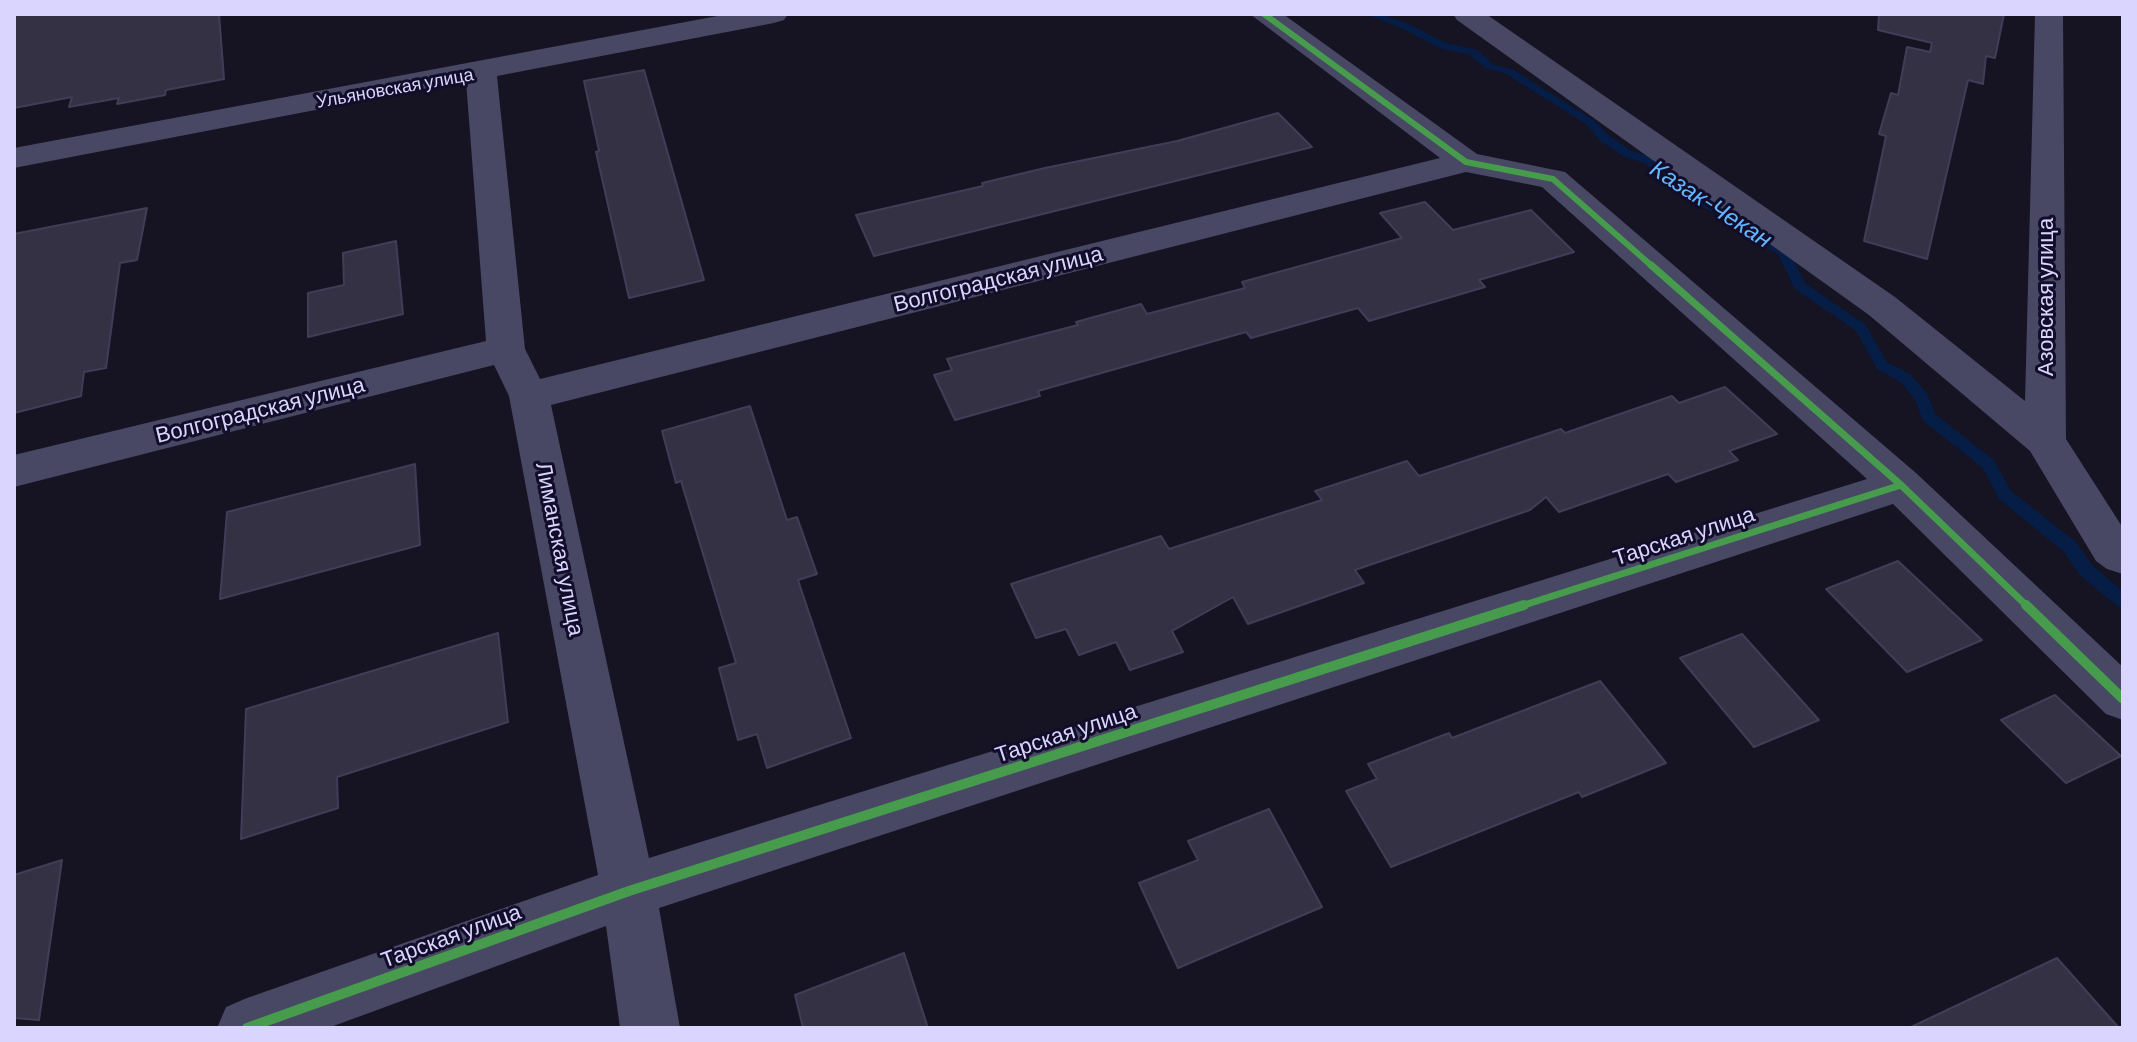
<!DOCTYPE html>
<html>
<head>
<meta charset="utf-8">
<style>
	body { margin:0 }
	#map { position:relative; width:2137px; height:1042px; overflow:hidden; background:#161323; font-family:Barlow,sans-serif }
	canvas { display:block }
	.frame { position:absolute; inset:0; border:16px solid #d9d5ff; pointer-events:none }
</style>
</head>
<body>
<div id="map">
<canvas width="2137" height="1042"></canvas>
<div class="frame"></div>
</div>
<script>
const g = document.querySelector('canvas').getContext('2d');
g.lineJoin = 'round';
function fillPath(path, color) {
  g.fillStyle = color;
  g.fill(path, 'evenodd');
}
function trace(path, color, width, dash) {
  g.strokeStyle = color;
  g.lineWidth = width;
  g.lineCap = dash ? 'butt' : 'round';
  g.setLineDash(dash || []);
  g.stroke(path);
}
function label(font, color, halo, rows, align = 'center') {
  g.font = font + ' Barlow,sans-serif';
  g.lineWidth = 6;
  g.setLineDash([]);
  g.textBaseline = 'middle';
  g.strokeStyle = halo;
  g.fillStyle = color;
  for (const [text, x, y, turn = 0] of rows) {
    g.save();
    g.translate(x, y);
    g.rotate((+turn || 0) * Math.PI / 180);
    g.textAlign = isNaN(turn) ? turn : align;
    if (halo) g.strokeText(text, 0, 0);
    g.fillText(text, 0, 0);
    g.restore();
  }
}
fillPath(new Path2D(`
	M1366,14H1381L1411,25L1446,43L1478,50L1493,64L1514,70L1595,121L1607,134L1632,151L1652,157L1700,195L1730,211L1755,231L1788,248L1805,283L1866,325L1887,362L1910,374L1927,393L1935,414L1994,460L2011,491L2075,541L2093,566L2123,591V608L2117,606L2081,576L2063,551L1999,499L1983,468L1923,421L1915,399L1900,382L1877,369L1856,331L1795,289L1778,254L1745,237L1722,217L1692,201L1644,163L1624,157L1599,140L1587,125L1506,74L1485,68L1470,55L1439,48L1403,29Z`), '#061d46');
const building = new Path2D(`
	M14,14H219L224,79L166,90L165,95L117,104L119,98L69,107L72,97L14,108Z
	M1879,14H2004L1995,58L1986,56L1983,84L1968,80L1927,259L1864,241L1886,136L1879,134L1891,93L1898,95L1907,47L1930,52L1932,43L1878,30Z
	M644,70L704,280L629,298L596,152L599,151L584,81Z
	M1278,113L1312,147L874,256L856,215L983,186L982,183L1045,168L1177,141Z
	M1425,202L1453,230L1531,210L1574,252L1479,280L1485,287L1369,321L1358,308L1251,338L1246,332L1038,391L1040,396L955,420L934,375L952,370L947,359L1078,325L1076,322L1141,304L1147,314L1245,288L1242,282L1402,238L1380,213Z
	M147,208L137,260L120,263L106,368L84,372L81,396L14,413V234Z
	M396,241L403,314L308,337V293L344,285L343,253Z
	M1725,387L1777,434L1729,451L1738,460L1676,482L1668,474L1559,512L1546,497L1530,510L1355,570L1364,583L1248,624L1233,597L1172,631L1183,652L1130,670L1116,642L1079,655L1066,629L1036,638L1011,584L1161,536L1169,549L1322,500L1315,491L1407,461L1419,476L1561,429L1565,433L1672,396L1679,403Z
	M750,406L787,520L797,517L817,574L798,580L851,738L767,768L757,734L738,740L719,668L736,663L681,481L676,483L662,431Z
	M415,464L420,545L220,599L227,512Z
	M1898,561L1982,640L1907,672L1826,589Z
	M498,633L508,722L337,777L338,808L241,839L246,709Z
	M1742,634L1819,720L1754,747L1680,658Z
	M1600,681L1666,763L1582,797L1579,792L1391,867L1346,791L1377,779L1368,764L1449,733L1452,738Z
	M2055,695L2121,756L2066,783L2001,720Z
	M1269,809L1322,907L1178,968L1139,883L1198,860L1188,841Z
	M62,860L39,1020L14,1018V875Z
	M904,953L928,1028H803L795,995Z
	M2057,958L2119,1028H1909Z`);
fillPath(building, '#343145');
trace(building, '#423d57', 2);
fillPath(new Path2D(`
	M728,14H788L784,20L774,23L497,76L525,349L540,379L1440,158L1250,14H1283L1477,154L1565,172L1916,473L2123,667V720L2106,714L1893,504L659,908L680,1028H620L606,926L328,1028H217L226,1007L247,998L598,875L509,396L494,365L14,487V455L486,341L466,81L14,168V148ZM1466,172L1542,187L1867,479L649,858L551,405Z
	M1453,14H1486L1895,297L2025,401L2035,14H2063L2066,439L2123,528V574L2107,569L2096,561L2030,451L1869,315L1457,20Z`), '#484764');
trace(new Path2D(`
	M1264,14L1466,162L1553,179L1653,267`), '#469c4c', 6);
trace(new Path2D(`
	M1651,265L1901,485L2028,607
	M1518,607L1901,485`), '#469c4c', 7);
trace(new Path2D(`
	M2026,605L2123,699
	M247,1028L629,891L1524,605`), '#469c4c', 10);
label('18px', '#d9d5ff', '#120d29', [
	["Ульяновская улица",395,88,-10]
]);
label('22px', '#d9d5ff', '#120d29', [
	["Волгоградская улица",998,279,-14],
	["Азовская улица",2046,297,-90],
	["Волгоградская улица",260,410,-14],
	["Тарская улица",1684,536,-18],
	["Лиманская улица",560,549,79],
	["Тарская улица",1066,733,-18],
	["Тарская улица",451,936,-20]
]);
label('italic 24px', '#63b7ff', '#120d29', [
	["Казак-Чекан",1711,204,33]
]);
</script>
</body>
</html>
